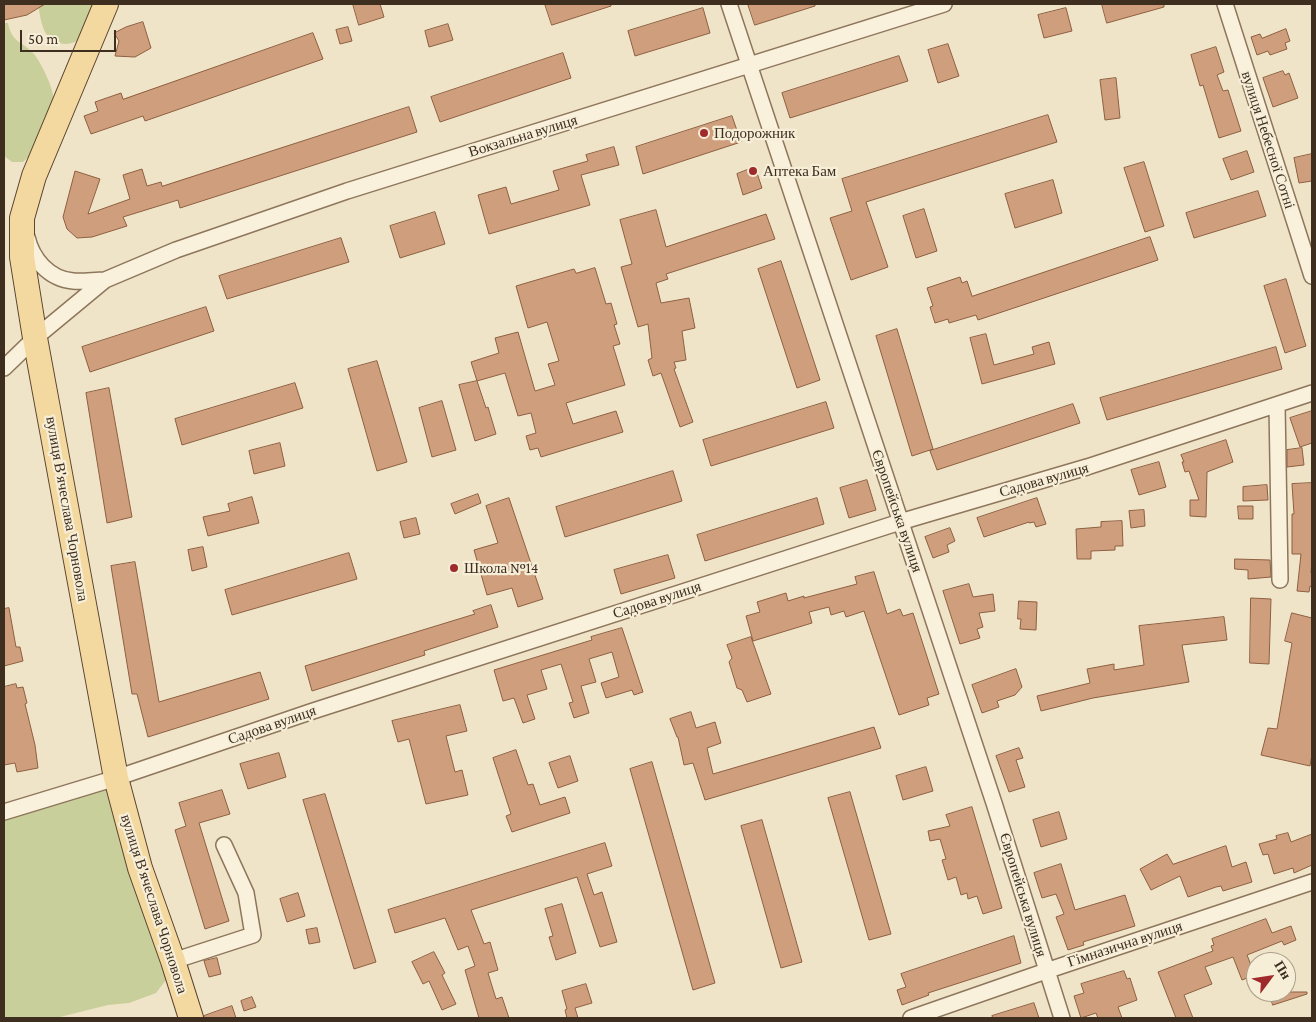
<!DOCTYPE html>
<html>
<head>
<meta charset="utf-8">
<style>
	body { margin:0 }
	#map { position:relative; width:1316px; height:1022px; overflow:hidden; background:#f0e4c8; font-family:"Crimson Pro",serif }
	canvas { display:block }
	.frame { position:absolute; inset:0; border:5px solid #3d2e20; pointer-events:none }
	.north { position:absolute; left:1246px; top:952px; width:50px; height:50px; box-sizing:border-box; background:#f7eed8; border:1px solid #ada18e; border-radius:50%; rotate:59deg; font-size:14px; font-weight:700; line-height:20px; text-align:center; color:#3d2e20 }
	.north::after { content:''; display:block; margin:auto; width:18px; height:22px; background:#9e2a2b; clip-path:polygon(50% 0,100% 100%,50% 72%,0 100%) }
	.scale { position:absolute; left:20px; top:30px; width:96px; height:22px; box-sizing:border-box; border:2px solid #3d2e20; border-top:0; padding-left:6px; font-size:15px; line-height:18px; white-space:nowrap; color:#3d2e20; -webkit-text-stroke:4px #f7eed8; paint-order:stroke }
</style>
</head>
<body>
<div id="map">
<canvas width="1316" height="1022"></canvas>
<div class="frame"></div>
<div class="north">Пн</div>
<div class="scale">50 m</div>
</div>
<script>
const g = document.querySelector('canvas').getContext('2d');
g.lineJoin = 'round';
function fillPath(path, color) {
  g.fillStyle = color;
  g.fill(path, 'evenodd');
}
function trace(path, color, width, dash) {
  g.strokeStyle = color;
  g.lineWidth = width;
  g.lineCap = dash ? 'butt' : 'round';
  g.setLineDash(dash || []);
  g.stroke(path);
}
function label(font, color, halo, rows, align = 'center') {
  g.font = font + ' "Crimson Pro",serif';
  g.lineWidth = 4.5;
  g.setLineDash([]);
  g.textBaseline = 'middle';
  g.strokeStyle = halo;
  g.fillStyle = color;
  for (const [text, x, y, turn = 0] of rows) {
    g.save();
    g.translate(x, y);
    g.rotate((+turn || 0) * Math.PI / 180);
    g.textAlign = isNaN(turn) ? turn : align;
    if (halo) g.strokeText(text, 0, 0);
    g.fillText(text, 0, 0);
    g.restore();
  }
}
fillPath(new Path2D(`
	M38,4H96C92,14 89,28 83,36C78,41 72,44 65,44C43,43 41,22 38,4Z
	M4,23H8C12,43 22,41 34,54C40,61 53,87 53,96C53,105 40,142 34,151C32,155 27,158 23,162H12L4,156Z
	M105,787L127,866L166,980L156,993L129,1003L108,1005L56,1018H4V816Z`), '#c9cf9b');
const building = new Path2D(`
	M4,4H45L27,15L4,20Z
	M353,4H380L384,17L359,25Z
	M545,4H611V6L552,25Z
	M748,4H815V6L755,25Z
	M1102,4H1164V7L1107,23Z
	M703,8L710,33L635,56L628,31Z
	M1066,8L1072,31L1044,38L1038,15Z
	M143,22L151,48L135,57L115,56L119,41L114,33L126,27Z
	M448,24L453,40L429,47L425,31Z
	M348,27L352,41L340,44L336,30Z
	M1286,29L1290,41L1285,43L1287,49L1270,55L1268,51L1257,55L1251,37L1260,34L1262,38Z
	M313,33L323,59L145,121L143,116L91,134L84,116L98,111L95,102L121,93L123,99Z
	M948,44L959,76L938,83L928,50Z
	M1216,47L1224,72L1217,75L1223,91L1228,90L1241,131L1219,138L1203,85L1200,86L1191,55Z
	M563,53L571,78L440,122L431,97Z
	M899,56L908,81L790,118L782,93Z
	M1283,71L1285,75L1289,73L1298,98L1273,107L1263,78Z
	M1116,78L1120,118L1105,120L1100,80Z
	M409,107L417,132L180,208L178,200L123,217L127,226L92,237L77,238L67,229L63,217L75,171L100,179L88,214L130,199L123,175L142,169L147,186L161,182L162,186Z
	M1048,115L1057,142L866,202L888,267L851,280L830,218L852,211L842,179Z
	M732,116L741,142L643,174L636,147Z
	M614,147L619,165L581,175L590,205L489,234L478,195L506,187L511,204L559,190L553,171L588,161L586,155Z
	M1247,151L1254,172L1231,180L1223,159Z
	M1312,154V181L1299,183L1294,158Z
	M1144,162L1164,226L1145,232L1124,168Z
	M755,167L762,188L743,195L737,174Z
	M1053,180L1062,213L1015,228L1005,194Z
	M1258,191L1266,216L1194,238L1186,213Z
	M924,209L937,251L916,258L903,216Z
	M656,210L666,247L766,214L775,239L666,274L668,279L656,283L661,303L689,298L695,328L682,331L686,360L674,362L676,368L674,369L693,422L680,427L661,373L653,376L648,360L652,358L648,324L638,327L621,267L632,264L620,220Z
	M435,212L445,244L400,258L390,226Z
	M1150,237L1158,260L978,320L976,315L949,323L948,319L935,323L930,307L933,306L927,288L960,277L962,283L967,281L972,296Z
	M341,238L349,262L227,299L219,276Z
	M781,261L820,380L797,388L758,269Z
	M595,268L606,304L611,303L617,324L614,325L620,344L613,346L625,385L566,403L573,424L616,411L623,432L541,457L538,448L530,450L526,436L536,433L531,413L518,416L505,373L477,381L471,362L499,353L495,338L518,332L535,391L555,385L548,364L559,361L547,322L528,328L516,286L574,269L576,273Z
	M1286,279L1306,346L1285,353L1264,286Z
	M206,307L214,331L90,372L82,347Z
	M897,329L933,449L912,456L876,336Z
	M986,334L994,365L1034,354L1032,347L1049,342L1055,364L982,384L970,338Z
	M1276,347L1282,369L1107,420L1100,398Z
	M377,361L407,462L377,471L348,369Z
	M477,381L486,408L488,407L496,434L475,441L459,385Z
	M295,383L303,408L182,445L175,419Z
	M109,388L132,517L107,523L86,393Z
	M442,401L456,450L432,457L419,408Z
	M826,402L834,428L711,466L703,440Z
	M1073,404L1080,423L937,470L930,451Z
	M1312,411V443L1300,447L1290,418Z
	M1226,440L1233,462L1207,472L1206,517L1190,516V500H1199L1189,471L1185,472L1182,462H1184L1181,455Z
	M280,443L285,466L254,474L249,451Z
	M1302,448L1304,465L1287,467V450Z
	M1159,462L1166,487L1139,495L1131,470Z
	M673,471L682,501L565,537L556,507Z
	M867,480L876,510L849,518L840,488Z
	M1312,483V560L1311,573H1312V587L1310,586L1309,592L1297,591L1301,554H1292V514H1294L1292,484Z
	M1267,485L1268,500L1243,501V487Z
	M478,494L481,503L455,514L451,504Z
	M252,497L259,523L208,536L203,517L230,511L228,504Z
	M509,498L543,599L518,607L512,588L487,595L474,550L498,543L486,506Z
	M817,498L824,524L705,561L697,535Z
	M1037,498L1046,524L1036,527L1034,522L1029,523V522L984,537L977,518Z
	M1238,506H1253V519H1239Z
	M1144,510L1145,526L1131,528L1129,511Z
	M416,518L420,534L404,538L400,522Z
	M1122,521L1123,546H1115V550L1091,551V559H1077L1076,529L1101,527V522Z
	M950,528L955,541L947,545L949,552L933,558L925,537Z
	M203,547L207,567L192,571L188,550Z
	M349,553L357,579L232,615L225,590Z
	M668,555L675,578L621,594L614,570Z
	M1235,559L1270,560L1271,577L1248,579V570L1235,569Z
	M135,562L159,702L260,672L269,699L148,737L137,694H132L111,566Z
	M874,572L887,614L900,609L903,616L913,613L939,694L927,698L929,705L899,715L864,611L846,617L844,611L831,615L829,607L809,612L812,623L753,641L746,616L760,612L757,602L786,593L788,601L804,596V598L857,584L855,577Z
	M969,584L973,597L993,594L995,611L979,613L983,627L977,629L980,638L960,644L943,591Z
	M1251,598L1271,599L1269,664L1250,663Z
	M1019,601L1037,602L1036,630L1020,629L1021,619H1018Z
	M491,605L498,627L424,651L425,655L312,691L305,666L475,614L473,611Z
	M9,608L16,647H20L23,661L4,666V609Z
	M1292,613L1312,618V754L1310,766L1261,755L1268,728L1277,729L1292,643L1285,641Z
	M1224,617L1227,640L1182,645L1189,682L1093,698L1041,711L1037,696L1090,683L1087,669L1114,664V670L1144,665L1139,626Z
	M622,628L643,692L634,695L632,690L606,698L601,683L619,677L612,652L589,659L596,682L581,686L589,713L574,718L569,703L573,702L561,664L541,670L547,689L527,695L535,719L523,723L514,698L503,701L494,670L592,640L591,637Z
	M751,637L771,694L747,702L742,690L737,688L729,662L732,658L727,645Z
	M1016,669L1022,687L1015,695L997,701L999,707L982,713L972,685Z
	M16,684L17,688L23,687L27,703L25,704L35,745L38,768L17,772L15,763L4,765V687Z
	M460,705L467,731L446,736L455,772L462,770L468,795L426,804L409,739L398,742L392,721Z
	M691,712L696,728L715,722L721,743L707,748L713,774L874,727L881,748L705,800L693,763L684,765L678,737H677L670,719Z
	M1019,748L1023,758L1016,760L1025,787L1009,792L996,756Z
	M516,750L528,785L533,784L540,805L565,797L570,813L512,832L506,816L511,814L493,758Z
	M279,753L286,777L248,789L240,764Z
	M570,756L578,781L558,788L549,763Z
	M652,762L715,983L693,990L630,769Z
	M926,767L933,791L903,800L896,776Z
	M222,790L230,814L199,823L229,921L205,929L175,830L186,826L179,803Z
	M850,792L891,934L869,940L828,798Z
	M325,794L376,962L354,969L303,800Z
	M972,807L1002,908L983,914L977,896L968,899L967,893L961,895L956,877L948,880L942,860L946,859L940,839L930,841L928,831L950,826L946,815Z
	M1059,812L1067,839L1041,847L1033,820Z
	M762,820L802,962L781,968L741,826Z
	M1288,833L1291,842L1312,834V865L1294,873L1293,868L1274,874L1268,854L1263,855L1259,844L1277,839L1276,836Z
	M605,843L612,866L587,874L594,895L602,892L617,942L600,947L577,877L471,910L484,944L490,942L498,970L488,973L496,999L502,997L509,1018H479L465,970L475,966L468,946L458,950L445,918L395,933L388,910Z
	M1226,846L1232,867L1246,862L1252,882L1223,891L1221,886L1216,887L1188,897L1180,876L1151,890L1140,869L1167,854L1173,864Z
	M1061,864L1075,910L1125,895L1135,926L1083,942L1084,945L1068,950L1056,917L1064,914L1056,894L1042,898L1034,873Z
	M298,893L305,916L287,922L280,899Z
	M562,904L576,953L556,960L549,937L553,936L545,909Z
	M1266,919L1272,933L1291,926L1296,940L1284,945L1282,941L1247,955L1255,975L1242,980L1233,957L1205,967L1212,984L1184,995L1193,1018H1176L1158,972L1213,951L1211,946L1214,945L1212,939Z
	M317,928L320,942L309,944L306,930Z
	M1014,936L1021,963L928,993L929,995L902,1005L897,990L906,987L901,974Z
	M434,952L445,973L442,975L456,1004L442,1010L429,981L423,984L412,962Z
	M217,958L221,974L209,977L204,961Z
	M1124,971L1127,979L1130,978L1137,1000L1118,1007L1122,1018H1098L1096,1013L1081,1018L1074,996L1084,993L1081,984Z
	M586,984L592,1003L575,1008L578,1018H567L565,1010L567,1009L562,991Z
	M1269,992H1307V994L1273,1005Z
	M252,997L256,1007L244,1011L241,1001Z
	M1034,1003L1039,1018H993L992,1016Z
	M232,1006L236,1018H204V1016Z`);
fillPath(building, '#cf9f7d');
trace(building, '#8d5f41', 1);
const street = new Path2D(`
	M729,4L994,803L1062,1018
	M1225,4L1312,276
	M27,237C32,259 49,279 73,281C83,282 94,280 105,280
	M4,368L35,338L105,280L176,250L347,191L944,4
	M1277,405L1280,580
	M4,812L116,778L313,711L900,522L1087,467L1312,393
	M173,961L253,935L246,893L224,845
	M911,1018L1046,971L1312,882`);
const primary = new Path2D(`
	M106,4L34,176L22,218V257L35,338L116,778L140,868L173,961L191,1018`);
trace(street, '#8d765c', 18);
trace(primary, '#5b4430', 26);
trace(street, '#faf1dc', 15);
trace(primary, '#f3d9a0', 24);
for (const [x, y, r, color] of [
	[704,133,5,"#9e2a2b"],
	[753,171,5,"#9e2a2b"],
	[454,568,5,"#9e2a2b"]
]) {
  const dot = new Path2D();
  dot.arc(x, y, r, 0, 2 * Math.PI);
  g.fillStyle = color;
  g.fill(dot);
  trace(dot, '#f7eed8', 2);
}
label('15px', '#3d2e20', '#f7eed8', [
	["Подорожник",714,133],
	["Аптека Бам",763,171],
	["Школа №14",464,568]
], 'left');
label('15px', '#3d2e20', '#f7eed8', [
	["Вокзальна вулиця",523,136,-17],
	["вулиця Небесної Сотні",1268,140,72],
	["Садова вулиця",1044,480,-16],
	["вулиця В'ячеслава Чорновола",67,509,80],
	["Європейська вулиця",897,511,71],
	["Садова вулиця",657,600,-18],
	["Садова вулиця",272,725,-19],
	["Європейська вулиця",1023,895,73],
	["вулиця В'ячеслава Чорновола",154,904,72],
	["Гімназична вулиця",1125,944,-18]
]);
</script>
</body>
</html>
